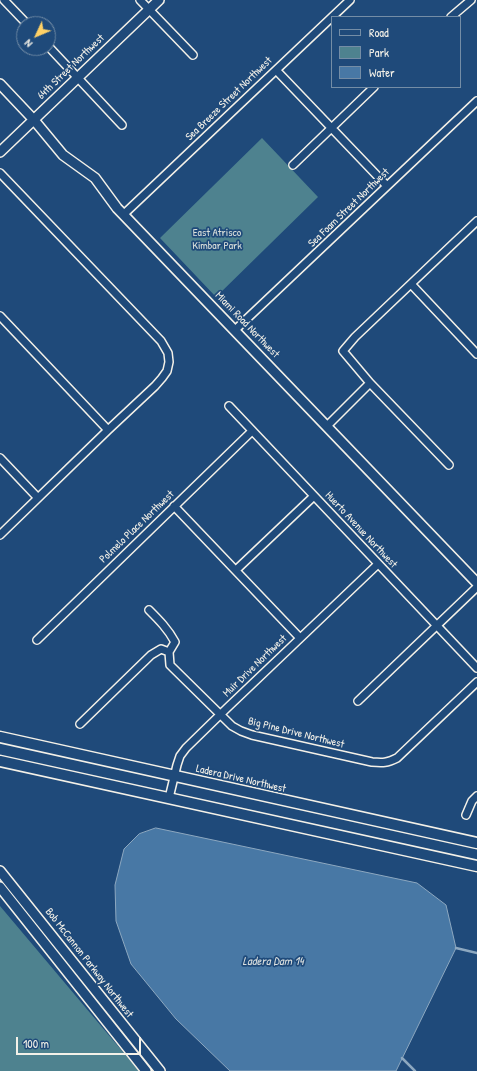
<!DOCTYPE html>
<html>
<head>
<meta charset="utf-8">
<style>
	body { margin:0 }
	#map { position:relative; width:477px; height:1071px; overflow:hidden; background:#1f4a7a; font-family:"Patrick Hand",sans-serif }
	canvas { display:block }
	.legend { position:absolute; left:331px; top:16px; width:130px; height:72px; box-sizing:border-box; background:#1f4a7a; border:1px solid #748da6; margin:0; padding:5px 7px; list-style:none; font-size:12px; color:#f4f1e8 }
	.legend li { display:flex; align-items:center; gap:8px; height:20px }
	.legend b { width:20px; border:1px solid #748da6 }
	.north { position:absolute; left:16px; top:16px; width:40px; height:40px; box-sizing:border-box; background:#1f4a7a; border:1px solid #748da6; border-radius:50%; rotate:226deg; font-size:11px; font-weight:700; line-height:16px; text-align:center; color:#f4f1e8 }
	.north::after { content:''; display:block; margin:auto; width:14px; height:18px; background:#ffd166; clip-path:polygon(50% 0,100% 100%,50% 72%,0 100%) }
	.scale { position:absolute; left:16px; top:1037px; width:125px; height:18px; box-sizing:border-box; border:2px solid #f4f1e8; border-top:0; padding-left:5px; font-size:12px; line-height:14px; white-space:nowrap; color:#f4f1e8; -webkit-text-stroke:3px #1f4a7a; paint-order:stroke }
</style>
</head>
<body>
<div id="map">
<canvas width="477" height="1071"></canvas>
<ul class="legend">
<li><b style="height:5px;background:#1f4a7a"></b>Road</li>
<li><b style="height:11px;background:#4e828f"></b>Park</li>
<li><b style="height:11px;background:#4878a5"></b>Water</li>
</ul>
<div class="north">N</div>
<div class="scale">100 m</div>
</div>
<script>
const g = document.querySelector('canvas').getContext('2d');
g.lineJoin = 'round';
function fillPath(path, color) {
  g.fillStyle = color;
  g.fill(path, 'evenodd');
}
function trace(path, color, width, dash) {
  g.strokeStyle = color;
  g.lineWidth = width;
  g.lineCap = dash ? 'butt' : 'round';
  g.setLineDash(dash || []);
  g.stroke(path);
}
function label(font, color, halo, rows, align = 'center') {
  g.font = font + ' "Patrick Hand",sans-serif';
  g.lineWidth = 3.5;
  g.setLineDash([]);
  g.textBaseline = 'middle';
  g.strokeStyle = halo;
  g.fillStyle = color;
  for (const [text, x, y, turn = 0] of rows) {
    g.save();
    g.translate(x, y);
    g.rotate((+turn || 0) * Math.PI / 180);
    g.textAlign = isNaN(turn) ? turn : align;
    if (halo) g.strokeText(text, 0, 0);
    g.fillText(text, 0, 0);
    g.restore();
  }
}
fillPath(new Path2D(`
	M262,138L318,197L216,297L160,238Z
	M0,906L139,1071H0Z`), '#4e828f');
const water = new Path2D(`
	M156,828L417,883L446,905L456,948L396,1071H230L176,1019L131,964L116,921L115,885L124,849L139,834Z`);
fillPath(water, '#4878a5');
trace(water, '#8da8c0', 1);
trace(new Path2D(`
	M456,948L477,953
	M402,1058L415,1071`), '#8da8c0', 2.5);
const minor = new Path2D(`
	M4,0L27,24
	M140,0L193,55
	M451,17L471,0
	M48,46L122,125
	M276,70L387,186
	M293,165L374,87
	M0,173L161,341L168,353L169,362L167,371L162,378L155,386L108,430L0,535
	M124,214L350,0
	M411,284L477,354
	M0,316L108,430
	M235,330L477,101
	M229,406L477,668
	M327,426L370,383
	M0,458L38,498
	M449,465L370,383L343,351L355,337L477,221
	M174,506L300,638
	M236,570L314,496
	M149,610C159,620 168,629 175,642L169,652L170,665L232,726L241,731L252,735L372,762C383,763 387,763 397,758L477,682
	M37,640L252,431
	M358,701L477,587
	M80,724L151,655L161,649L169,652
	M169,798L177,765L180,756L186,748L227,708L378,564
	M466,815L472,801L477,796`);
const tertiary = new Path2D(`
	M0,84L34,120L63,155L95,178L117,208L477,583
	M0,152L159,0
	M0,871L160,1071
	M0,887L146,1071`);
const secondary = new Path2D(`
	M0,737L477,843
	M0,761L477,866`);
trace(minor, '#f4f1e8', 10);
trace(tertiary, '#f4f1e8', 12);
trace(secondary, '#f4f1e8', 13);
trace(minor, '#1f4a7a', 7);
trace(tertiary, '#1f4a7a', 9);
trace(secondary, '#1f4a7a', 10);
label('11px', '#f4f1e8', '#1f4a7a', [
	["64th Street Northwest",71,67,-44],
	["Sea Breeze Street Northwest",229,99,-44],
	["Sea Foam Street Northwest",349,208,-44],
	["Miami Road Northwest",247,325,46],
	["Polmelo Place Northwest",137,527,-44],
	["Huerto Avenue Northwest",361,530,47],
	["Muir Drive Northwest",255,666,-44],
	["Big Pine Drive Northwest",296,733,14],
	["Ladera Drive Northwest",241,779,13],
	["Bob McCannon Parkway Northwest",89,963,52]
]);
label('11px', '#dbe0db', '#1f4a7a', [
	["East Atrisco",217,233],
	["Kimbar Park",217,246]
]);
label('italic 12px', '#dadfde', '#1f4a7a', [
	["Ladera Dam 14",273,962]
]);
</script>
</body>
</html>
